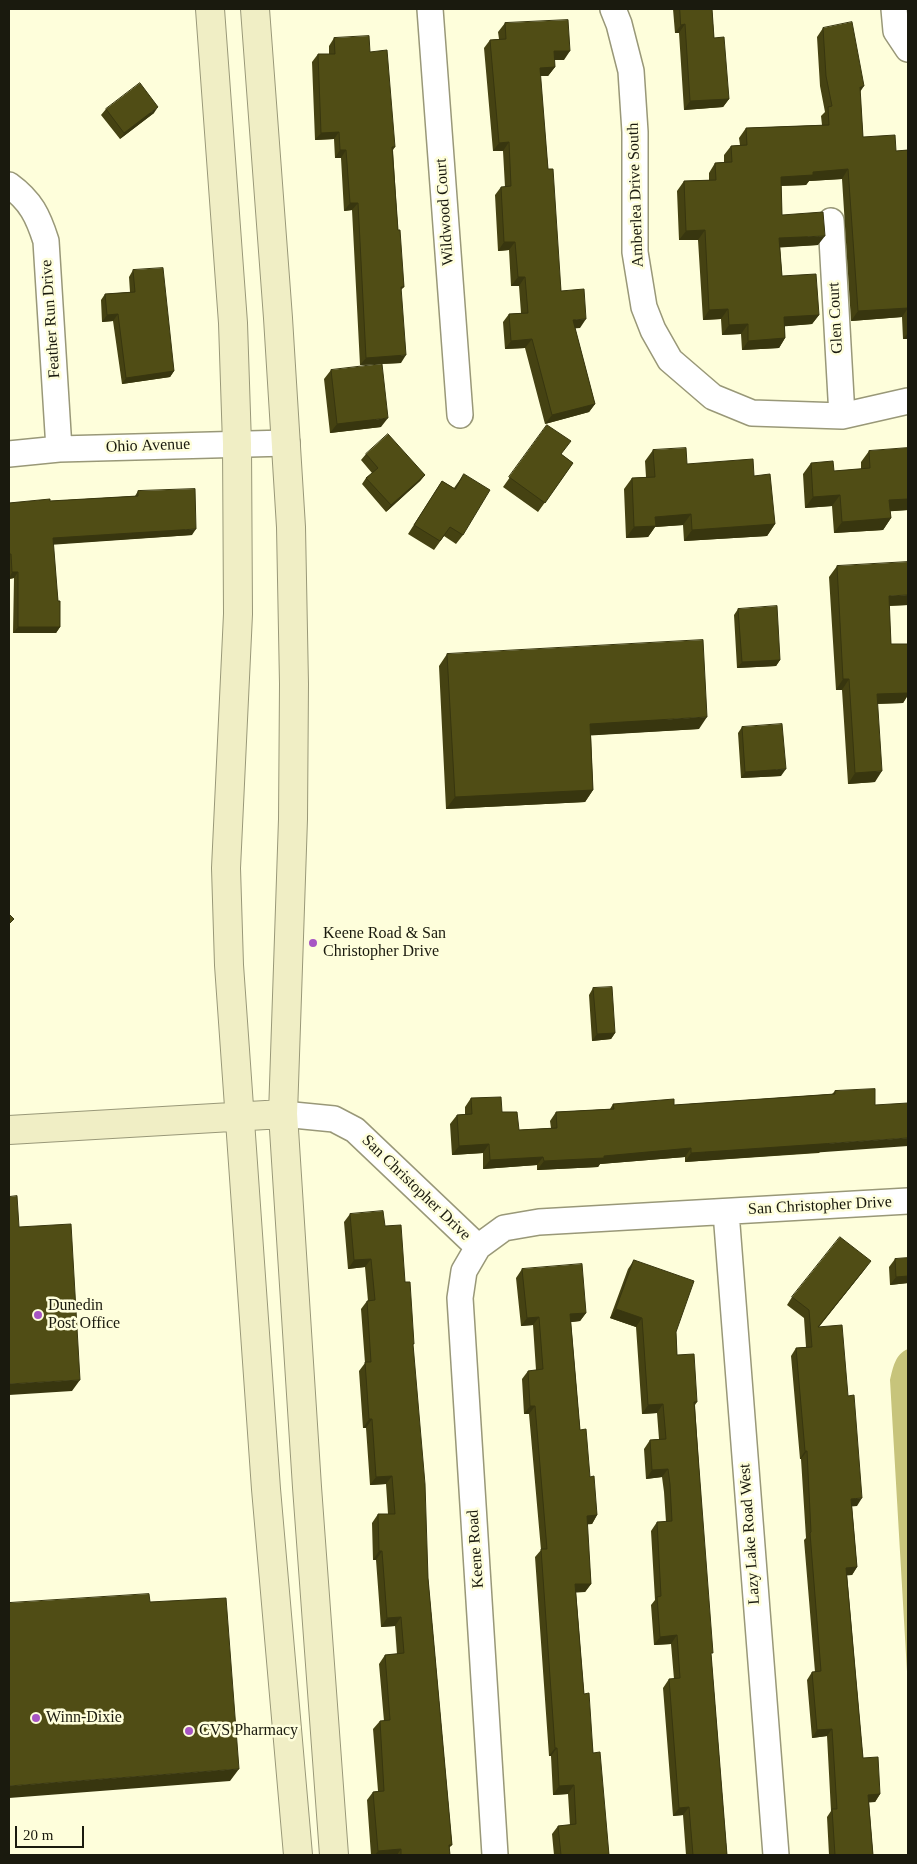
<!DOCTYPE html>
<html>
<head>
<meta charset="utf-8">
<style>
	body { margin:0 }
	#map { position:relative; width:917px; height:1864px; overflow:hidden; background:#fefedb; font-family:"Times New Roman",serif }
	canvas { display:block }
	.frame { position:absolute; inset:0; border:10px solid #1a1a0e; pointer-events:none }
	.scale { position:absolute; left:15px; top:1826px; width:69px; height:22px; box-sizing:border-box; border:2px solid #1a1a0e; border-top:0; padding-left:6px; font-size:15px; line-height:18px; white-space:nowrap; color:#1a1a0e; -webkit-text-stroke:4px #fefedb; paint-order:stroke }
</style>
</head>
<body>
<div id="map">
<canvas width="917" height="1864"></canvas>
<div class="frame"></div>
<div class="scale">20 m</div>
</div>
<script>
const g = document.querySelector('canvas').getContext('2d');
g.lineJoin = 'round';
function fillPath(path, color) {
  g.fillStyle = color;
  g.fill(path, 'evenodd');
}
function trace(path, color, width, dash) {
  g.strokeStyle = color;
  g.lineWidth = width;
  g.lineCap = dash ? 'butt' : 'round';
  g.setLineDash(dash || []);
  g.stroke(path);
}
function label(font, color, halo, rows, align = 'center') {
  g.font = font + ' "Times New Roman",serif';
  g.lineWidth = 5;
  g.setLineDash([]);
  g.textBaseline = 'middle';
  g.strokeStyle = halo;
  g.fillStyle = color;
  for (const [text, x, y, turn = 0] of rows) {
    g.save();
    g.translate(x, y);
    g.rotate((+turn || 0) * Math.PI / 180);
    g.textAlign = isNaN(turn) ? turn : align;
    if (halo) g.strokeText(text, 0, 0);
    g.fillText(text, 0, 0);
    g.restore();
  }
}
fillPath(new Path2D(`
	M908,1349V1689L890,1380C893,1368 895,1354 908,1349Z`), '#c7c47b');
const street = new Path2D(`
	M430,9L460,415
	M613,9L619,24L631,71L635,132V252L644,307L653,330L670,360L713,397L752,413L842,416L908,401
	M894,9L896,31L908,49
	M9,185C31,201 38,216 46,241L59,449
	M831,221L842,416
	M9,454L59,449L287,443
	M283,1114L334,1119L355,1130L478,1247L504,1228L539,1222L908,1201
	M726,1212L776,1855
	M478,1247L464,1271L460,1298L495,1855`);
const secondary = new Path2D(`
	M210,9L233,323L237,444L238,614L226,868L229,965L266,1489L298,1855
	M255,9L278,318L291,527L294,684L293,819L283,1114L307,1487L334,1855
	M9,1130L283,1114`);
trace(street, '#999878', 28);
trace(secondary, '#999878', 30);
trace(street, '#fff', 25);
trace(secondary, '#f0eec5', 28);
fillPath(new Path2D(`
	M673,9H712L714,38L729,99L723,107L684,110L679,33H675Z
	M505,23L564,60H554L555,67L548,76H540L548,169L561,291L580,328H575L595,404L589,412L545,424L525,348L505,349L503,322L509,314L521,313L519,286H511L509,250L498,251L495,195L501,187H505L503,151H493L484,48L490,40L499,39L498,32Z
	M823,28L860,92L863,137L896,151L908,150V339H903L902,317L851,321L842,179L809,181L806,185L781,186L782,215L818,245L780,247L782,276L819,315L812,324L785,326V338L779,348L742,350L741,334L722,335L721,319L703,320L698,240H679L677,191L684,181L709,180V173L715,163L724,162V155L731,146L740,145L739,138L746,128L822,125L821,116L825,112L820,86L817,37Z
	M334,38L370,52L395,147L393,150L398,230L404,287L401,290V363L360,365L352,210L344,211L341,158H335L334,139L315,140L312,62L318,54H329V46Z
	M106,109L154,113L120,139L101,115Z
	M133,270L174,371L170,377L122,384L113,321L102,322L101,300L105,294L130,292L129,277Z
	M331,370L381,427L330,433L324,379Z
	M547,425L561,454L573,463L538,512L503,487Z
	M908,448V510L890,511L891,518L883,530L834,533L832,506L805,508L803,474L811,463L834,471L861,469V462L869,451Z
	M653,450L687,464L754,476L775,524L767,536L684,541L683,525L655,527L648,537L626,538L624,489L632,478L646,477L645,461Z
	M366,454L425,475L420,481L386,512L362,484L366,478L372,473L361,460Z
	M464,474L463,535L456,544L444,536L434,550L408,534L442,481L454,488Z
	M138,491L192,535L53,544L60,627L56,633H13L14,578L9,579V503L50,501L135,496Z
	M837,566L908,605L889,606L891,644H908V695L903,703L877,704L875,782L848,784L842,690H836L829,577Z
	M738,609L780,660L776,666L737,668L734,615Z
	M447,654L699,729L591,735L593,790L585,802L446,809L439,666Z
	M742,727L781,776L741,778L738,733Z
	M593,988L615,1033L611,1039L592,1041L589,995Z
	M875,1089L819,1153L685,1162V1157L600,1164L598,1167L537,1170V1165L483,1169V1153L452,1155L450,1124L457,1115L465,1114V1107L471,1098L502,1112L519,1130L551,1128L550,1121L556,1112L610,1109L613,1104L674,1105L832,1094L835,1091Z
	M350,1214L385,1226L405,1282L413,1346L428,1578L452,1845L449,1848L450,1855H371L367,1800L373,1792L378,1791L373,1729L380,1721H384L379,1664L385,1655L397,1654L395,1626L381,1627L376,1560H373L372,1523L378,1514H388L386,1484L370,1485L366,1428H363L359,1371L365,1363L361,1309L367,1301H368L365,1267L348,1269L344,1222Z
	M908,1246V1283L890,1285L889,1267L895,1259L907,1258V1248Z
	M634,1260L676,1332L677,1355L697,1402L695,1405L711,1654L727,1855H686L683,1815L673,1816L663,1688L669,1679H674L671,1644L654,1645L651,1605L655,1600L651,1531L657,1522H666L664,1492L662,1477L646,1479L644,1449L650,1440L659,1439L657,1413L642,1414L636,1327L610,1318L628,1269Z
	M522,1269L586,1313L580,1321L571,1322L580,1430L597,1515L592,1524H587L591,1584L585,1592H576L584,1694L609,1855H554L552,1834L558,1826L570,1825L568,1794L553,1795L551,1756H549L535,1557L541,1550L529,1414H524L522,1379L528,1371L536,1370L533,1325L521,1326L516,1278Z
	M865,1269L819,1327L857,1506H852L857,1567L852,1575H847L863,1758L880,1794L875,1802H869L873,1855H829L827,1817L831,1811L827,1736L812,1738L807,1680L812,1672H815L804,1540L806,1538L801,1459H800L791,1356L796,1348L806,1347L804,1318L787,1305L792,1297Z`), '#454212');
fillPath(new Path2D(`
	M685,24L679,33H675L681,25Z
	M554,51H570L564,60H547Z
	M555,67L548,76H534L540,68Z
	M864,86L858,95L860,87Z
	M729,99L723,107L684,110L690,101Z
	M158,107L154,113L120,139L124,133Z
	M339,132L334,139L315,140L321,133Z
	M509,142L503,151H493L499,143Z
	M340,150H346L341,158H335Z
	M848,169L842,179L809,181L806,185L774,186L781,177L813,172Z
	M350,203H358L352,210L344,211Z
	M705,230L698,240H679L686,231Z
	M825,236L818,245L773,248L779,238Z
	M504,242H515L509,250L498,251Z
	M518,277H525L519,286H511Z
	M908,308L902,317L851,321L858,311Z
	M728,309L721,319L703,320L709,310Z
	M118,314L113,321L102,322L107,315Z
	M819,315L812,324L777,327L784,317Z
	M586,319L580,328L567,329L573,320Z
	M748,324L741,334L722,335L729,325Z
	M908,333V339H903Z
	M785,338L779,348L742,350L748,341Z
	M532,339L525,348L505,349L511,341Z
	M406,355L401,363L360,365L366,358Z
	M174,371L170,377L122,384L126,378Z
	M595,404L589,412L545,424L552,415Z
	M388,418L381,427L330,433L337,424Z
	M425,475L420,481L386,512L391,505Z
	M840,495L832,506L805,508L813,497Z
	M908,499V510L881,512L889,500Z
	M691,514L683,525L655,527L648,537L626,538L634,527L655,517Z
	M891,518L883,530L834,533L842,522Z
	M775,524L767,536L684,541L692,530Z
	M196,529L192,535L49,545L53,538Z
	M12,572H18L14,578L9,579Z
	M908,595V605L881,606L889,596Z
	M18,627H60L56,633H13Z
	M780,660L776,666L737,668L742,662Z
	M843,679H849L842,690H836Z
	M908,693V695L903,703L869,704L877,694Z
	M707,717L699,729L582,736L590,724Z
	M786,769L781,776L741,778L745,772Z
	M882,771L875,782L848,784L855,773Z
	M593,790L585,802L446,809L455,797Z
	M615,1033L611,1039L592,1041L597,1034Z
	M908,1138V1146L685,1162L691,1153Z
	M489,1144L483,1153L452,1155L459,1146Z
	M691,1148L685,1157L600,1164L598,1167L537,1170L544,1161Z
	M543,1157L537,1165L483,1169L490,1160Z
	M371,1259L365,1267L348,1269L354,1260Z
	M871,1261L865,1269L812,1335L818,1327Z
	M908,1276V1283L890,1285L896,1277Z
	M616,1309L642,1318L636,1327L610,1318Z
	M586,1313L580,1321L564,1323L570,1314Z
	M539,1317L533,1325L521,1326L527,1318Z
	M80,1380L72,1391L9,1395V1384Z
	M663,1404L657,1413L642,1414L648,1405Z
	M530,1406H535L529,1414H524Z
	M369,1419H372L366,1428H363Z
	M805,1451H807L801,1459H800Z
	M668,1469L662,1477L646,1479L652,1470Z
	M392,1476L386,1484L370,1485L376,1477Z
	M862,1498L857,1506L846,1507L851,1499Z
	M597,1515L592,1524L581,1525L587,1516Z
	M379,1551H382L376,1560H373Z
	M857,1567L852,1575L841,1576L846,1568Z
	M575,1584H591L585,1592L569,1593Z
	M401,1617L395,1626L381,1627L387,1618Z
	M677,1635L671,1644L654,1645L660,1637Z
	M832,1729L827,1736L812,1738L817,1730Z
	M555,1748H557L551,1756H549Z
	M239,1769L230,1781L9,1798V1786Z
	M574,1785L568,1794L553,1795L559,1786Z
	M880,1794L875,1802L863,1803L868,1795Z
	M689,1807L683,1815L673,1816L679,1808Z
	M401,1849L397,1855H375L378,1851Z`), '#38360f');
const building = new Path2D(`
	M680,9H712L714,38L724,37L729,99L690,101L685,24L681,25Z
	M568,20L570,51H554L555,67L540,68L548,169H553L561,291L584,289L586,319L573,320L595,404L552,415L532,339L511,341L509,314L528,313L525,277H518L515,242H504L501,187L511,186L509,142L499,143L490,40L506,39L505,23Z
	M852,22L864,86L860,87L863,137L895,135L896,151L908,150V308L858,311L848,169L813,172V175L781,177L782,215L823,212L825,236L779,238L782,276L816,274L819,315L784,317L785,338L748,341V324L729,325L728,309L709,310L705,230L686,231L684,181L716,180L715,163L732,162L731,146L747,145L746,128L829,125L828,107L832,106L826,76L823,28Z
	M369,36L370,52L387,50L395,147H392L398,230H400L404,287H401L406,355L366,358L358,203H350L346,150H340L339,132L321,133L318,54H335L334,38Z
	M140,83L158,107L124,133L106,109Z
	M163,268L174,371L126,378L118,314L107,315L105,294L135,292L133,270Z
	M382,364L388,418L337,424L331,370Z
	M547,425L571,441L561,454L573,463L545,503L509,477Z
	M388,434L425,475L391,505L366,478L378,468L366,454Z
	M686,448L687,464L753,459L754,476L770,474L775,524L692,530L691,514L655,517L656,526L634,527L632,478L655,477L653,450Z
	M908,448V499L889,500L891,518L842,522L840,495L813,497L811,463L833,461L834,471L870,468L869,451Z
	M464,474L490,490L463,535L450,527L440,541L414,525L442,481L455,489Z
	M195,489L196,529L53,538L58,601H60V627H18V572H12L11,554H9V503L50,499V501L138,496V491Z
	M908,562V595L889,596L891,644H908V693L877,694L882,771L855,773L849,679H843L837,566Z
	M777,606L780,660L742,662L738,609Z
	M703,640L707,717L590,724L593,790L455,797L447,654Z
	M782,724L786,769L745,772L742,727Z
	M9,914L14,919L9,924Z
	M612,987L615,1033L597,1034L593,988Z
	M875,1089V1105L908,1103V1138L691,1153V1148L604,1156V1158L544,1161L543,1157L490,1160L489,1144L459,1146L457,1115L472,1114L471,1098L501,1097L502,1112H517L519,1130L557,1128L556,1112L614,1109L613,1104L674,1099V1105L835,1094V1091Z
	M17,1196L19,1227L71,1224L80,1380L9,1384V1197Z
	M383,1211L385,1226L401,1225L405,1282H410L414,1344H413L425,1484L428,1578L452,1845H449L450,1855H401V1849L378,1851L373,1792L384,1791L380,1721L390,1720L385,1655L404,1653L401,1617L387,1618L382,1551H379L378,1514H395L392,1476L376,1477L372,1419H369L365,1362H371L367,1301L375,1300L371,1259L354,1260L350,1214Z
	M840,1237L871,1261L818,1327L842,1325L848,1396L854,1395L862,1498L851,1499L857,1567L846,1568L863,1758L878,1757L880,1794L868,1795L873,1855H835L832,1809H837L832,1729L817,1730L812,1672L821,1671L810,1533L811,1532L807,1451H805L796,1348L812,1347L809,1310L792,1297Z
	M908,1258V1276L896,1277L895,1259Z
	M634,1260L694,1281L676,1332L677,1355L694,1354L697,1402H694L713,1653H711L727,1855H693L689,1807L679,1808L669,1679L680,1678L677,1635L660,1637L657,1597L661,1596L657,1522L672,1521L670,1484L668,1469L652,1470L650,1440L666,1439L663,1404L648,1405L642,1318L616,1309Z
	M582,1264L586,1313L570,1314L580,1430L586,1429L590,1477L594,1476L597,1515L587,1516L591,1584H575L584,1694L589,1693L593,1753L600,1752L609,1855H561L558,1826L576,1824L574,1785L559,1786L557,1748H555L541,1549H547L535,1406H530L528,1371L543,1369L539,1317L527,1318L522,1269Z
	M149,1594L150,1602L226,1598L239,1769L9,1786V1603Z`);
fillPath(building, '#504d15');
trace(building, '#38360f', 1);
for (const [x, y, r, color] of [
	[313,943,5,"#a755c4"],
	[38,1315,5,"#a755c4"],
	[36,1718,5,"#a755c4"],
	[189,1731,5,"#a755c4"]
]) {
  const dot = new Path2D();
  dot.arc(x, y, r, 0, 2 * Math.PI);
  g.fillStyle = color;
  g.fill(dot);
  trace(dot, '#fefedb', 2);
}
label('16px', '#1a1a0e', '#fefedb', [
	["Amberlea Drive South",636,195,-92],
	["Wildwood Court",445,212,-94],
	["Glen Court",836,318,-93],
	["Feather Run Drive",51,319,-94],
	["Ohio Avenue",148,446,-2],
	["San Christopher Drive",416,1188,44],
	["San Christopher Drive",820,1206,-3],
	["Lazy Lake Road West",750,1534,-94],
	["Keene Road",476,1549,-94]
]);
label('16px', '#1a1a0e', '#fefedb', [
	["Keene Road & San",323,934],
	["Christopher Drive",323,952],
	["Dunedin",48,1306],
	["Post Office",48,1324],
	["Winn-Dixie",46,1718],
	["CVS Pharmacy",199,1731]
], 'left');
</script>
</body>
</html>
